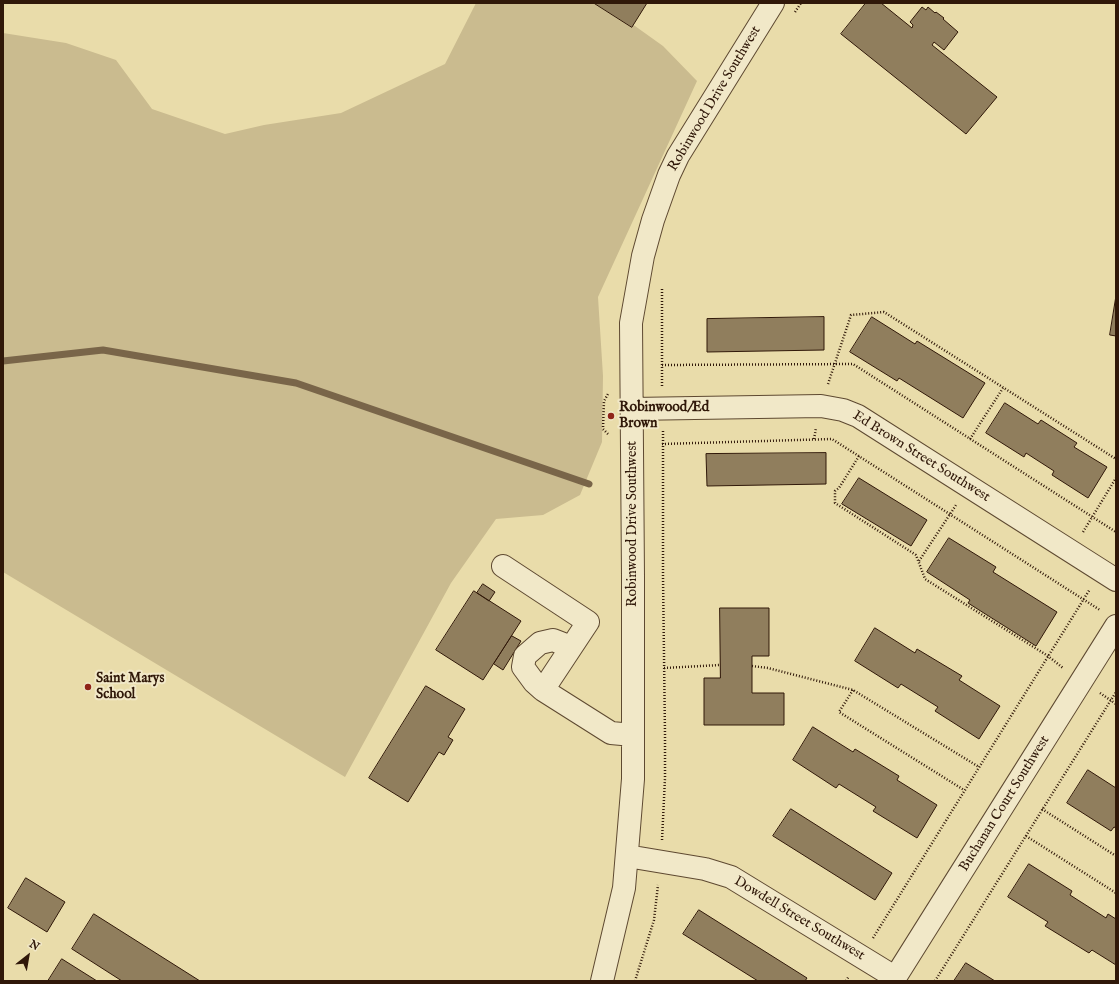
<!DOCTYPE html>
<html>
<head>
<meta charset="utf-8">
<style>
	body { margin:0 }
	#map { position:relative; width:1119px; height:984px; overflow:hidden; background:#e9dcaa; font-family:"IM FELL English",serif }
	canvas { display:block }
	.frame { position:absolute; inset:0; border:4px solid #301809; pointer-events:none }
	.north { position:absolute; left:8px; top:936px; width:40px; height:40px; -webkit-text-stroke:3px #f1e8c8; paint-order:stroke; rotate:31deg; font-size:11px; font-weight:700; line-height:16px; text-align:center; color:#301809 }
	.north::after { content:''; display:block; margin:auto; width:14px; height:18px; background:#301809; clip-path:polygon(50% 0,100% 100%,50% 72%,0 100%) }
</style>
</head>
<body>
<div id="map">
<canvas width="1119" height="984"></canvas>
<div class="frame"></div>
<div class="north">N</div>
</div>
<script>
const g = document.querySelector('canvas').getContext('2d');
g.lineJoin = 'round';
function fillPath(path, color) {
  g.fillStyle = color;
  g.fill(path, 'evenodd');
}
function trace(path, color, width, dash) {
  g.strokeStyle = color;
  g.lineWidth = width;
  g.lineCap = dash ? 'butt' : 'round';
  g.setLineDash(dash || []);
  g.stroke(path);
}
function label(font, color, halo, rows, align = 'center') {
  g.font = font + ' "IM FELL English",serif';
  g.lineWidth = 4;
  g.setLineDash([]);
  g.textBaseline = 'middle';
  g.strokeStyle = halo;
  g.fillStyle = color;
  for (const [text, x, y, turn = 0] of rows) {
    g.save();
    g.translate(x, y);
    g.rotate((+turn || 0) * Math.PI / 180);
    g.textAlign = isNaN(turn) ? turn : align;
    if (halo) g.strokeText(text, 0, 0);
    g.fillText(text, 0, 0);
    g.restore();
  }
}
fillPath(new Path2D(`
	M476,3H594L635,26L663,46L697,81L598,297L603,376L602,442L580,495L543,515L496,519L451,583L345,777L3,572V33L66,43L116,60L152,109L225,134L264,125L341,113L445,64Z`), '#cabb8f');
trace(new Path2D(`
	M3,361L103,350L296,383L589,484`), '#796549', 7);
const building = new Path2D(`
	M594,3H647L632,27Z
	M866,3H881L912,28L913,25L910,22L922,7L926,10L928,7L935,13L936,12L944,18L943,19L958,32L944,50L934,42L932,45L997,97L966,134L841,34Z
	M1116,296V336L1110,335Z
	M824,317V350L707,352V319Z
	M872,317L915,344L917,341L985,383L963,418L899,378L897,381L850,352Z
	M1005,403L1038,424L1041,420L1077,443L1074,447L1107,467L1088,498L1052,475L1054,471L1026,453L1024,457L986,433Z
	M826,453V484L707,486L706,454Z
	M859,478L927,520L911,546L842,504Z
	M949,538L996,567L993,572L1057,612L1036,646L968,603L970,600L927,572Z
	M483,584L495,592L489,601L477,593Z
	M474,591L521,621L483,680L436,650Z
	M720,608H769V656H752V693H784V725H704V678H720Z
	M875,628L915,653L917,649L962,676L959,680L1000,706L979,739L935,711L938,707L901,684L898,688L855,661Z
	M512,636L521,641L503,670L494,664Z
	M426,686L465,709L448,737L453,740L444,755L439,752L408,802L369,778Z
	M813,727L853,752L855,749L899,776L897,780L937,805L917,838L873,811L876,807L839,784L836,788L793,760Z
	M1088,770L1116,788V828L1114,827L1111,831L1067,803Z
	M791,809L892,873L875,900L773,836Z
	M1029,864L1072,891L1070,895L1106,918L1108,914L1116,919V965L1092,950L1089,953L1045,926L1048,922L1008,897Z
	M26,878L65,902L47,932L8,908Z
	M699,910L807,978L805,981H758L683,934Z
	M94,914L200,981H122L72,949Z
	M62,959L97,981H48Z
	M966,963L995,981H954Z`);
fillPath(building, '#907e5d');
trace(building, '#301809', 1);
const minor = new Path2D(`
	M632,409L821,406L843,410L858,416L1116,580
	M503,566L588,622L543,690L611,733L633,735
	M543,690L534,682L523,667L525,656L540,643L553,640L571,647
	M627,856L705,869L731,877L896,978
	M602,981L624,888L633,779V577L631,323L643,256L653,220L669,175L678,156L773,3
	M893,981L1116,626`);
trace(minor, '#5e4931', 24);
trace(new Path2D(`
	M795,12L801,3
	M662,289V386
	M662,365L853,364L1116,532
	M828,384L851,315L884,312L1116,459
	M608,434L603,429L604,401L608,394
	M814,439L816,428
	M970,439L1003,388
	M662,444L832,439L1100,610
	M859,456L839,488L835,491V503L916,555L925,579L1048,656L1063,668
	M1083,532L1116,478
	M919,561L956,505
	M752,666L768,668L853,690L979,767
	M664,668L720,665
	M853,690L839,712L964,790
	M1100,693L1116,704
	M1042,809L1116,856
	M1026,836L1116,893
	M662,840L665,778V735L663,576V431
	M873,938L1090,589
	M635,981L654,920L658,885
	M846,981L849,976
	M935,981L1116,692`), '#301809', 2.5, [1, 2]);
trace(minor, '#f1e8c8', 22);
for (const [x, y, r, color] of [
	[611,416,4,"#8f2418"],
	[88,687,4,"#8f2418"]
]) {
  const dot = new Path2D();
  dot.arc(x, y, r, 0, 2 * Math.PI);
  g.fillStyle = color;
  g.fill(dot);
  trace(dot, '#f1e8c8', 1.5);
}
label('14px', '#301809', '#f1e8c8', [
	["Robinwood Drive Southwest",715,99,-59],
	["Ed Brown Street Southwest",921,457,32],
	["Robinwood Drive Southwest",633,524,-90],
	["Buchanan Court Southwest",1005,804,-58],
	["Dowdell Street Southwest",799,919,31]
]);
label('bold 14px', '#301809', '#f1e8c8', [
	["Robinwood/Ed",619,408],
	["Brown",619,424],
	["Saint Marys",96,679],
	["School",96,695]
], 'left');
</script>
</body>
</html>
